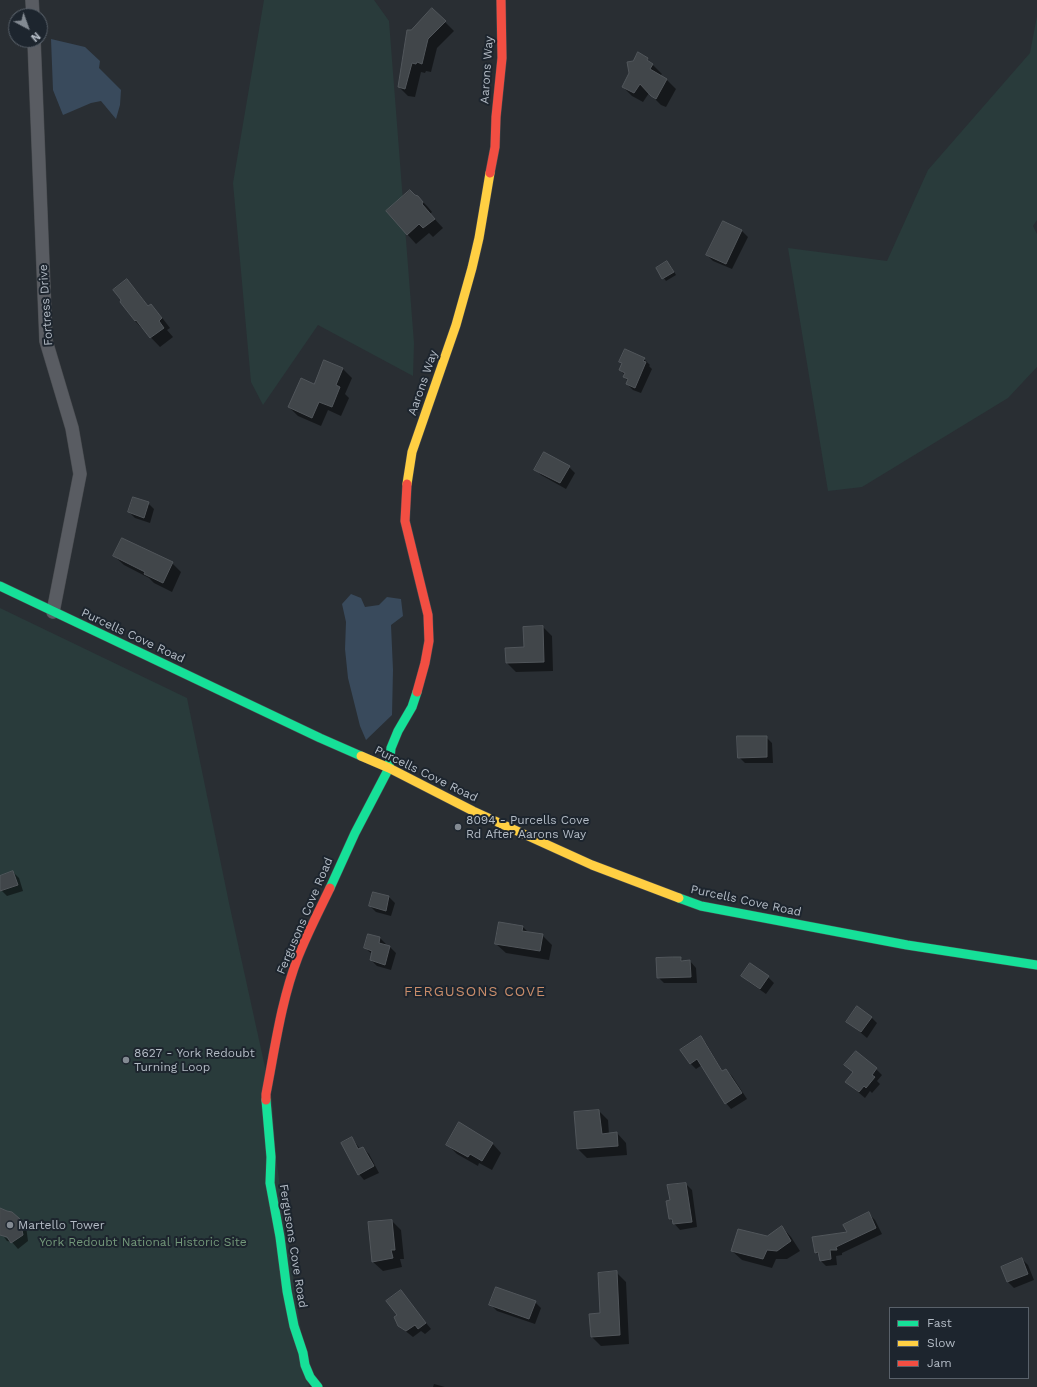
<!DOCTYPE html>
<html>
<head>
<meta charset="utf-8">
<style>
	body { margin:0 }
	#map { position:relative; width:1037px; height:1387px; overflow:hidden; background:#292e33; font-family:"Work Sans",sans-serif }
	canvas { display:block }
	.legend { position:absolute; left:889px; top:1307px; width:140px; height:72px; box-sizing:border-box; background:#1d252e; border:1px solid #59616a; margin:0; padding:5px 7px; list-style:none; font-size:12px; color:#b3bbc5 }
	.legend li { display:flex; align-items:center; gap:8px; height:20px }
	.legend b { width:20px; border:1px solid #59616a }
	.north { position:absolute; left:8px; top:8px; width:40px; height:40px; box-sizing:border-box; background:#1d252e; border:1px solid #59616a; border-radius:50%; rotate:139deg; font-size:11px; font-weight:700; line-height:16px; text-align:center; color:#b3bbc5 }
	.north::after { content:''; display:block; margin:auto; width:14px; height:18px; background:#838a92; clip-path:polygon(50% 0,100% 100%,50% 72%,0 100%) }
</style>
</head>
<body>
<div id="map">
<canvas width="1037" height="1387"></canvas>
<ul class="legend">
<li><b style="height:5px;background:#16e098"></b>Fast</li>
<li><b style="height:5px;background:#ffcf43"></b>Slow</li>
<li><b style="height:5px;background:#f24e42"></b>Jam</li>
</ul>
<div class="north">N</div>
</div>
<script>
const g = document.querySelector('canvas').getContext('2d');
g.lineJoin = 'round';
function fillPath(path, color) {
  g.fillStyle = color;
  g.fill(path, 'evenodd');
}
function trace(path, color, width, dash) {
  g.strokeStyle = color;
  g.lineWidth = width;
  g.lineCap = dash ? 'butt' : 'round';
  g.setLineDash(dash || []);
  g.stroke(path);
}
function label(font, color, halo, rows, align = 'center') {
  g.font = font + ' "Work Sans",sans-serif';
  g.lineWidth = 4;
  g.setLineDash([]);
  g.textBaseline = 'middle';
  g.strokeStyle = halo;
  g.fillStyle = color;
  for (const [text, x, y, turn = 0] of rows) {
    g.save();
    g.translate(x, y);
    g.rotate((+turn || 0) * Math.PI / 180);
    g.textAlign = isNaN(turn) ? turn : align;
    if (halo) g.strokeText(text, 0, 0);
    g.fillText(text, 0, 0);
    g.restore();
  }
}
fillPath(new Path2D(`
	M264,0H374L389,21L414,343L413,376L318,325L263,405L251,382L233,183Z
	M1037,16V220L1033,226L1037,234V367L1008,398L862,487L828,491L788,248L887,261L928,170L1030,53Z
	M0,608L187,698L229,903L272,1099L276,1158L309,1387H0Z`), '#293b3b');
fillPath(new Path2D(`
	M51,39L85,47L100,61L99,68L121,90L120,105L116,119L101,101L91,103L63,115L53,90Z
	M351,594L361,598L365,607L379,605L387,597L401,599L403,616L391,625L393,670L392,715L366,740L360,726L348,678L345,649L346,622L342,604Z`), '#394a5c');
fillPath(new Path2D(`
	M432,9L454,31L437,48L431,72L426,71L425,73L421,72L415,97L408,96L399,87L412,31Z
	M647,59L662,74L660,76L667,80L676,89L666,107L661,105L649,93L643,102L632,96L623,87Z
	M415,196H417L427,206L432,212L430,214L443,228L433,237L429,233L416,244L407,234Z
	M723,222L742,231L748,237L732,269L713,261L707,255Z
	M670,265L676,275L666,281L657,268Z
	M127,281L136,290L149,307L151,305L160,315L170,328L167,330L173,337L160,347L135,321L121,302Z
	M644,359L650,365L649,366L652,369L641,393L633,390L627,384L628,381L624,377L625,375L620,370L622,364L620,362Z
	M325,361L343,369L352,378L345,394L349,398L341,416L328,410L321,426L298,416L289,407L314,385Z
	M569,467L575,473L566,489L541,475L535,469Z
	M148,503L154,509L150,523L135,518L129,512Z
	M114,556L172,563L181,572L172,592L154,583L149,578L124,565Z
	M543,627L552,636L553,671L516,672L507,663L525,648Z
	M766,737L772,743L773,763H745L739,757Z
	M13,872L19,878L23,891L7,896L1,890L0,877Z
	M373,893L389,897L395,903L391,916L376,912L370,906Z
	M500,923L523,927L529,933L542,935L552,945L549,960L506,953L496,944Z
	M380,938L386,944L385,945L390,947L396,953L391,970L377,966L371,960L372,954L365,948Z
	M681,958L684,962L690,961L696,968L697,983H664L658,977Z
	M743,976L768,977L774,983L766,994L749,982Z
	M871,1017L877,1023L867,1038L848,1022Z
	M701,1037L706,1043L723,1072L726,1070L732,1076L747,1099L731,1109L726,1103L702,1065L696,1069L690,1063Z
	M845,1065L876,1069L882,1075L877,1081L880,1084L872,1093L870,1091L865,1098L846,1082L854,1073Z
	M599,1111L608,1120L609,1134L617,1133L626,1143L627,1155L587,1158L578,1149Z
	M352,1138L360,1149L363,1148L369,1154L379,1173L364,1180L359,1174Z
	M492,1143L501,1153L492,1170L479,1163L478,1166L457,1154L447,1144Z
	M686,1184L692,1190L697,1227L680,1230L670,1219L668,1201H671Z
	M0,1209L17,1217L26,1226L28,1241L18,1249L12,1242L7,1241L4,1237L11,1240L12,1238L2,1235V1236L0,1234Z
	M869,1214L875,1220L882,1234L842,1253V1255L836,1256L837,1265L826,1266L820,1260V1257L816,1252L848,1233Z
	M392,1221L401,1230L404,1259H400L402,1267L383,1271L373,1262Z
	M782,1227L791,1237L800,1251L787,1259H776L772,1268L742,1260L732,1251L767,1237Z
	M1022,1259L1028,1265L1034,1280L1014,1288L1008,1282L1002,1267Z
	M616,1272L626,1282L629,1344L601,1346L592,1337Z
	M401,1292L431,1329L425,1334L421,1331L413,1337L399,1326L398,1315Z
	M535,1302L541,1308L535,1324L497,1311L491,1305Z
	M434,1384L445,1387H433Z`), '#0007');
const building = new Path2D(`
	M432,8L446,21L428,39L422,64L417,62L416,64L412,63L405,89L398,87L407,30H411Z
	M638,52L648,58L647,60L653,64L650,69L667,79L656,99L651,96L640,84L634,93L622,87L629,73L627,62L633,61Z
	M410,190L415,195L418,196L423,202L422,204L435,219L423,228L419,224L407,235L386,211Z
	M723,221L742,230L726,264L706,255Z
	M667,261L674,272L662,279L656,268Z
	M127,279L148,306L151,304L162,318L159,321L164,328L150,338L136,320L135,321L120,302L121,300L113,290Z
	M625,349L645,358L643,361L646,362L635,388L626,384L628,379L623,377L625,373L619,370L622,363L619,362Z
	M324,360L343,368L336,385L340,387L332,407L319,402L312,418L288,407L301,378L314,384Z
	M544,452L570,466L560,483L534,470Z
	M133,497L149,502L144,518L128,512Z
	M122,538L173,562L163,583L144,574L145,572L113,556Z
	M543,626L544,662L506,663L505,648L524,647L523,627Z
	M737,736H767V757L738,758Z
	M13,871L18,885L0,891V876Z
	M373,892L389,896L386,911L369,906Z
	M499,922L523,926L522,931L543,934L540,951L495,944Z
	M368,934L380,937L379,943L390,946L385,965L370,960L372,951L364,948Z
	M673,957H681V961L690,960L691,977L657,978L656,958Z
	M750,963L769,976L760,989L741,976Z
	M857,1006L872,1017L861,1032L846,1022Z
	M701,1036L722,1071L726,1069L742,1093L725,1104L697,1059L690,1064L680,1050Z
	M856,1051L877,1068L872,1075L875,1077L866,1088L864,1086L859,1092L845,1082L853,1072L844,1065Z
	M599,1110L602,1134L617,1132L618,1146L577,1149L574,1112Z
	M459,1122L493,1143L482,1161L470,1154L468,1157L446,1145Z
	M352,1137L358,1149L363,1147L374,1166L358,1175L341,1143Z
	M686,1183L692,1222L673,1224L672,1219H669L666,1201L670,1200L667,1185Z
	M0,1208L7,1211L12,1212L20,1219L23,1235L11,1243L7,1237L0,1235Z
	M869,1212L876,1228L836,1247L837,1250H830L831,1259L820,1261L818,1252L815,1253L812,1237L847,1232L843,1225Z
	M392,1220L395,1250H391L393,1258L372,1262L368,1222Z
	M782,1226L791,1241L777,1251L767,1250L763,1259L731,1251L738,1229L767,1236Z
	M1022,1258L1028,1274L1007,1282L1001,1267Z
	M617,1271L620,1335L591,1337L589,1314L600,1313L598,1273Z
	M496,1287L536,1301L529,1319L489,1305Z
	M401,1290L426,1323L418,1329L415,1325L406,1331L398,1326L394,1317L397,1315L386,1301Z`);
fillPath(building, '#41464a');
trace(building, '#51565b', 1);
const street = new Path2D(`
	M32,0L33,16
	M34,40L46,341L72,428L80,474L53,612`);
const fast = new Path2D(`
	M0,586L320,738L361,756
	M330,888L355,833L389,768L391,748L398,731L412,707L417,692
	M679,898L701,906L907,945L1037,965
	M266,1100L271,1157L270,1183L280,1237L287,1291L294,1326L303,1353L305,1365L310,1377L318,1387`);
const slow = new Path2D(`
	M407,484L412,452L456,325L472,268L479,238L490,173
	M361,756L389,768L473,811L592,865L679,898`);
const jam = new Path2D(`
	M490,173L495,147L496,117L502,58L501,0
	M407,484L405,521L428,615L429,641L425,663L417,692
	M266,1100V1094C275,1048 281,1001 298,957C307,934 319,911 330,888`);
trace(street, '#474a4e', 14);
trace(fast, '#474a4e', 10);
trace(slow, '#474a4e', 10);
trace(jam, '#474a4e', 10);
trace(street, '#595c62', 13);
trace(fast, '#16e098', 9);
trace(slow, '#ffcf43', 9);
trace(jam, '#f24e42', 9);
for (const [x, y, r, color] of [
	[458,827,4,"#838a92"],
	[126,1060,4,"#838a92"],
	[10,1225,4,"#838a92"]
]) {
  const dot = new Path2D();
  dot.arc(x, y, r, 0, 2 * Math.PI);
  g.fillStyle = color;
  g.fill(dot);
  trace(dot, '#1d252e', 1.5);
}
label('12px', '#b3bbc5', '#1d252e', [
	["Aarons Way",487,70,-86],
	["Fortress Drive",46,305,-94],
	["Aarons Way",423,383,-71],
	["Purcells Cove Road",133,636,25],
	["Purcells Cove Road",426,774,26],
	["Purcells Cove Road",746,901,12],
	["Fergusons Cove Road",305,916,-67],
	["Fergusons Cove Road",293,1246,81]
]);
label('12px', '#b3bbc5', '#1d252e', [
	["8094 - Purcells Cove",466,820],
	["Rd After Aarons Way",466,834],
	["8627 - York Redoubt",134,1053],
	["Turning Loop",134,1067],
	["Martello Tower",18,1225]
], 'left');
label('12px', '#73987a', '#1d252e', [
	["York Redoubt National Historic Site",143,1242]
]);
g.letterSpacing = '1px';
label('14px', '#c98d6a', '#1d252e', [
	["FERGUSONS COVE",475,992]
]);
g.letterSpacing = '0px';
</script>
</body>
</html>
